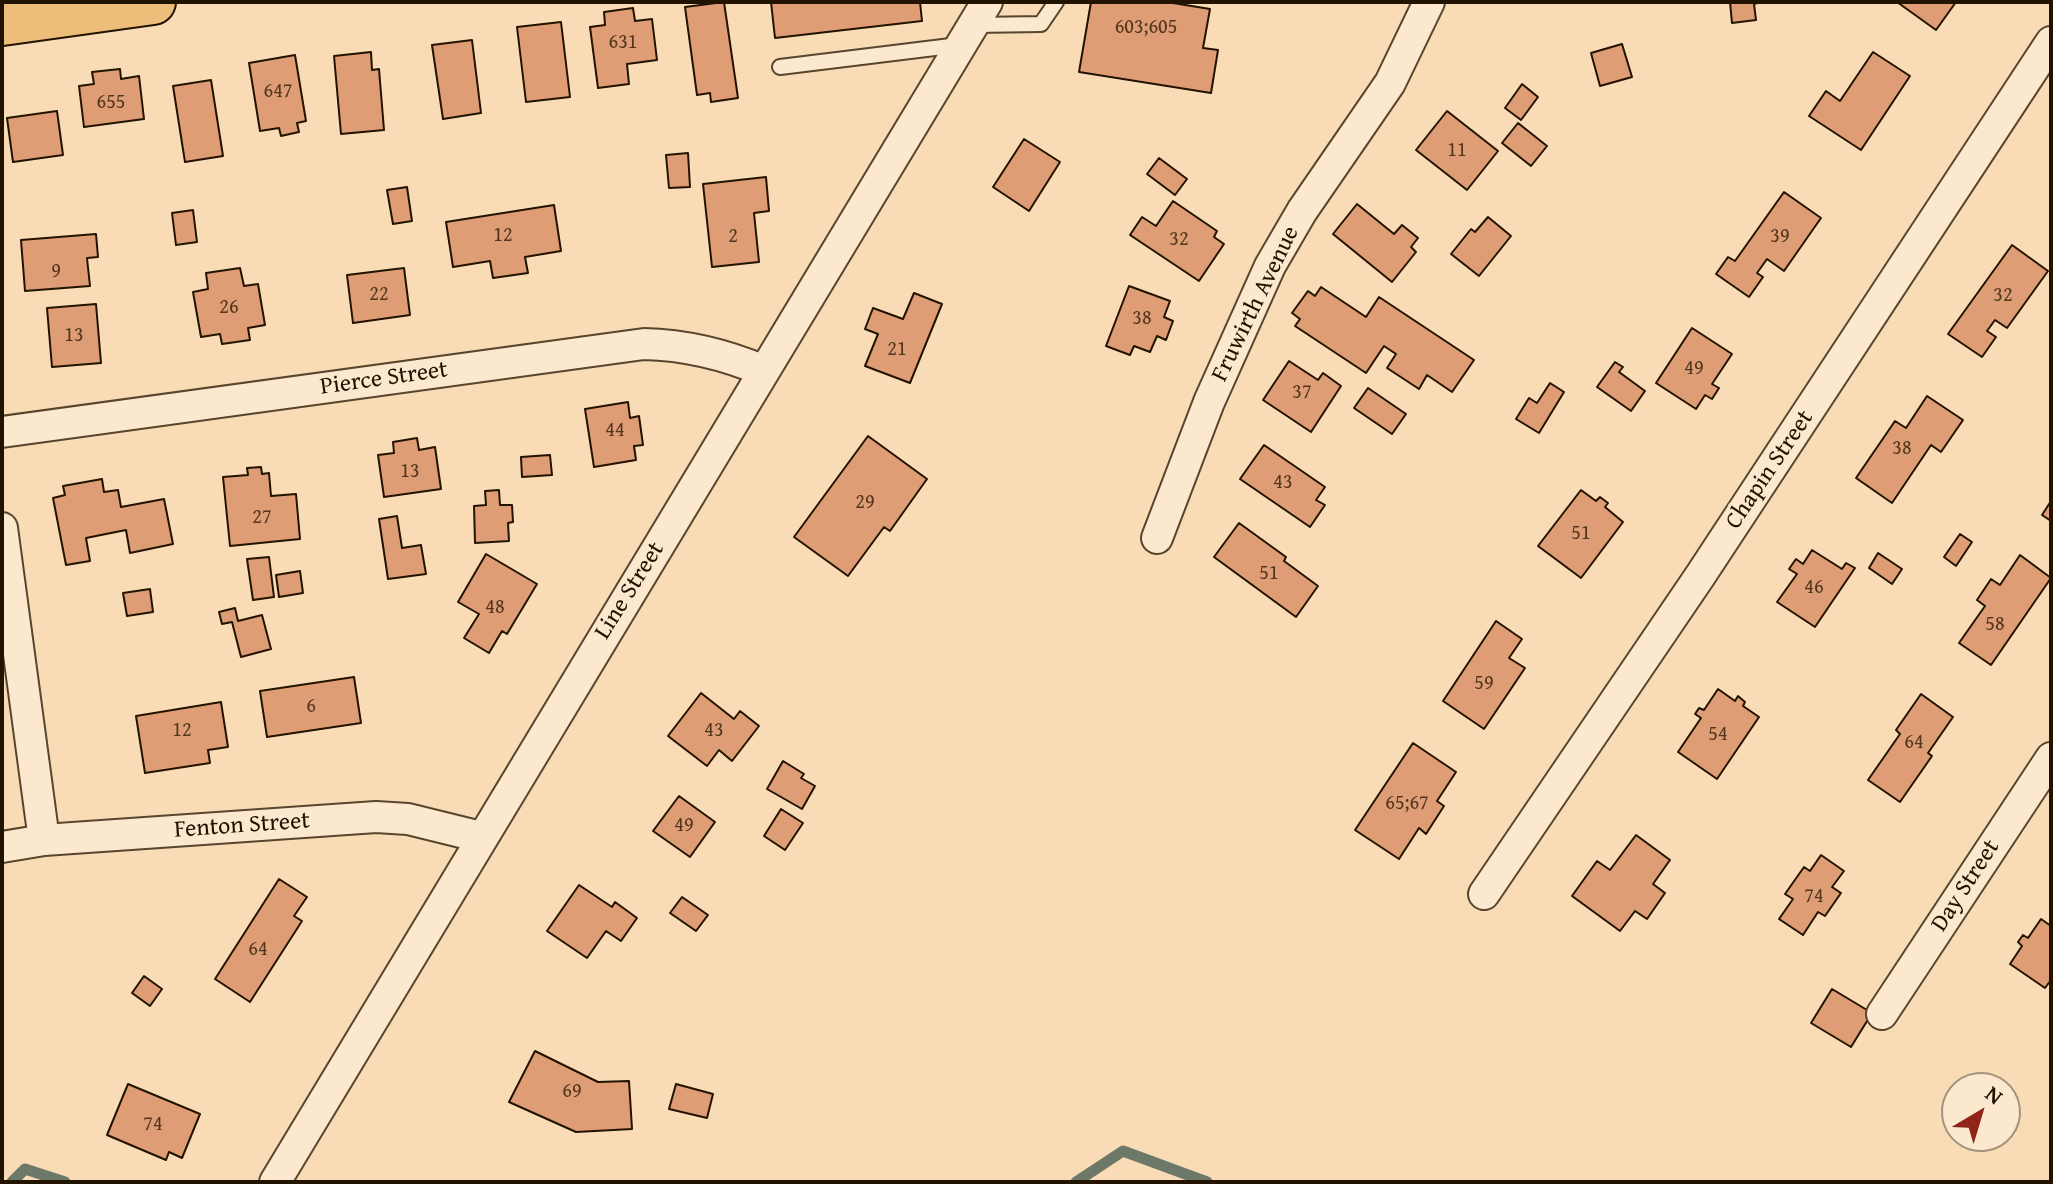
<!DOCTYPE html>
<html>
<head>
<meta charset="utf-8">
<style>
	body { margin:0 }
	#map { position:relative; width:2053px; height:1184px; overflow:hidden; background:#f9dcb5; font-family:"Gentium Book Plus",serif }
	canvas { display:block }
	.frame { position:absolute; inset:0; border:4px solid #221300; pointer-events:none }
	.north { position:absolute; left:1941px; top:1072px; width:80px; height:80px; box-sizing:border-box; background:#fbe8cf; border:2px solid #a4937c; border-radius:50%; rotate:38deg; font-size:22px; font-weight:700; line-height:32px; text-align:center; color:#221300 }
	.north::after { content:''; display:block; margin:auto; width:28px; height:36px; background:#8f2418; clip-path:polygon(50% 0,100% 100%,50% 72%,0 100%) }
</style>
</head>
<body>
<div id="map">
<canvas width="2053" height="1184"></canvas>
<div class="frame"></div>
<div class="north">N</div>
</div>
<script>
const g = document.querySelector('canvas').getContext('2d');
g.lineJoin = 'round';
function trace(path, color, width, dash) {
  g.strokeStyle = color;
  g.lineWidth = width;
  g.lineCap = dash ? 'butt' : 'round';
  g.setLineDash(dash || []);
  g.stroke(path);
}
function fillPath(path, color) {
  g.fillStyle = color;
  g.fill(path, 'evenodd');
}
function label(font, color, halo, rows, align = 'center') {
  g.font = font + ' "Gentium Book Plus",serif';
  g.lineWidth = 6;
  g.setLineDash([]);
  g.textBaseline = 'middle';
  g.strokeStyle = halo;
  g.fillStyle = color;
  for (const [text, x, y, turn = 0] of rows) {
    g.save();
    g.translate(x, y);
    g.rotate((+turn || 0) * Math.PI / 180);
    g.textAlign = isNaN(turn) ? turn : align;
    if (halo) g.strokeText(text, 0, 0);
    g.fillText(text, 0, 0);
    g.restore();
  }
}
trace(new Path2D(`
	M12,1182L25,1169L65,1182
	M1076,1182L1123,1151L1207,1182`), '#6c7868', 11);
const building = new Path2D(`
	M724,2L738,98L711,102L710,93L697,95L685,7Z
	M771,2H920L922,21L775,38Z
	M1091,2H1167L1210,9L1203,48L1218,50L1211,93L1079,72Z
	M1730,2H1761L1754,4L1756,20L1732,23Z
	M1897,2H1956L1936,30Z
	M633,8L635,21L652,19L657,60L627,64L629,84L598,88L590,27L605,25L604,12Z
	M561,22L570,97L526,102L517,27Z
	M472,40L481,113L443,119L432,45Z
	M1622,44L1632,77L1600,86L1591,53Z
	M371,52L372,70L379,69L384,130L341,134L334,56Z
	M1873,52L1910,76L1861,150L1809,116L1826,91L1840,101Z
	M295,55L306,121L297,123L299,132L281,136L279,128L260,131L249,63Z
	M120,69L121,79L139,76L144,119L84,127L79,86L94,84L92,72Z
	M211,80L223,156L185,162L173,86Z
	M1522,84L1538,97L1521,120L1505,108Z
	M57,111L63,155L13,162L7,118Z
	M1447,111L1498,151L1467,190L1416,150Z
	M1518,123L1547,146L1531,166L1502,143Z
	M1024,139L1060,162L1029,211L993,187Z
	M688,153L690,187L669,188L666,155Z
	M1159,158L1187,179L1175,195L1147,174Z
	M766,177L769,211L754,213L759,262L712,267L703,184Z
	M407,187L412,221L393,224L387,190Z
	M1784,192L1821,218L1784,271L1767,259L1757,273L1763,277L1749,297L1716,274L1728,257L1735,261Z
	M1173,201L1217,231L1214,237L1224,244L1199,281L1130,235L1142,217L1156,226Z
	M1357,204L1394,234L1402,225L1418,238L1411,247L1416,252L1392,282L1333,234Z
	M554,205L561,251L525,257L528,273L493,278L490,261L453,267L446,222Z
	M193,210L197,242L176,245L172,213Z
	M1488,217L1511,236L1479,276L1451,254L1471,229L1475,232Z
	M96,234L98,257L87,258L90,286L25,291L21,240Z
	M2012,245L2048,271L2007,328L1995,320L1987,331L1996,337L1982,357L1948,334Z
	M240,268L244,286L258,284L265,325L248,328L250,340L222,344L220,334L201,337L193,292L208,289L206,273Z
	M404,268L410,315L353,323L347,275Z
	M1129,286L1170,301L1164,317L1173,321L1166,340L1157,336L1150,352L1134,346L1130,355L1106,346Z
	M1321,287L1366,317L1379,297L1474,360L1452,392L1427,375L1419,389L1387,368L1396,354L1384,346L1366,373L1295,326L1300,319L1292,313L1308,291L1315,296Z
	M914,293L942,304L910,383L865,366L878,334L865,329L873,308L903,319Z
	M96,304L101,363L52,367L47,308Z
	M1692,328L1732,354L1712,384L1719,388L1712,399L1705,395L1696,409L1656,383Z
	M1289,361L1318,380L1323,373L1341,386L1311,432L1263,400Z
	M1615,362L1623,367L1619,372L1645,391L1631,411L1597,387Z
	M1550,383L1564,392L1539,433L1516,419L1529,398L1537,403Z
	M1368,388L1406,414L1392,434L1354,408Z
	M1927,396L1963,420L1941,452L1931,445L1892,503L1856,478L1895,421L1906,428Z
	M628,402L630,418L639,416L643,445L634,446L636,460L594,467L585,409Z
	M868,436L927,479L890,531L884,527L848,576L794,537Z
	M417,438L419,450L435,447L441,489L384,497L378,455L394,453L393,442Z
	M1264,445L1325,487L1316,500L1325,505L1310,527L1240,479Z
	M550,455L552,475L522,477L521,457Z
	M261,467L262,474L269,473L271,496L296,494L300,539L230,546L223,477L248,475L247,468Z
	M102,479L104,492L118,490L121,507L164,499L173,544L130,553L126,530L86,538L90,561L66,565L53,498L65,495L63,486Z
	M499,490L500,505H512L513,522L508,523L509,541L475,543L474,506L486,505L485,491Z
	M1581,490L1596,501L1600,497L1608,503L1605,507L1623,522L1581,578L1538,546Z
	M2051,501V521L2042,515Z
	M397,516L402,548L421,545L426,574L388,579L379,519Z
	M1239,523L1286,557L1284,561L1318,586L1296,617L1214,557Z
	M1960,534L1972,542L1956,566L1944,557Z
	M1812,550L1842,569L1846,563L1855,568L1815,627L1777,602L1797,574L1789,569L1796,559L1803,564Z
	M1878,553L1902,569L1892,584L1869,568Z
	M486,554L537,584L507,634L502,631L489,653L464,638L479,614L458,602Z
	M2020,555L2051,578L1991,665L1959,643L1985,606L1977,600L1991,579L2000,585Z
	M269,557L274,597L253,600L247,559Z
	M300,571L303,593L279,597L276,575Z
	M150,589L153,612L127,616L123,593Z
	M235,608L238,621L262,615L271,649L241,657L232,622L222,624L219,612Z
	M1496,621L1522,639L1509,658L1525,668L1484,729L1443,701Z
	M354,677L361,723L267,737L260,691Z
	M1718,689L1735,701L1738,696L1745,702L1743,706L1759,717L1717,779L1678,752L1701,718L1695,714L1699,708L1704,710Z
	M701,693L734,719L740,711L759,726L732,761L719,750L707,766L668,736Z
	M1921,694L1953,717L1928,753L1932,756L1900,802L1868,780L1900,734L1896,730Z
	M221,702L228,747L208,750L210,763L145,773L136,716Z
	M1413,743L1456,772L1437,801L1444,806L1426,834L1419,828L1399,859L1355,830Z
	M783,761L804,774L801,778L815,786L802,809L767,789Z
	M679,796L715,822L690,857L653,831Z
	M781,809L803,823L785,850L764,836Z
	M1636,835L1670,860L1653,884L1665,893L1647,919L1635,911L1620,931L1572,896L1597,861L1610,870Z
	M1821,855L1844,871L1832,887L1841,893L1825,916L1818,912L1803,935L1779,919L1793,899L1785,894L1804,867L1810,871Z
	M279,879L307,897L294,916L302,921L250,1002L215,979Z
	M579,885L612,907L615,902L637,918L621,941L606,931L587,958L547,931Z
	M682,897L708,915L696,931L670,913Z
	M2041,919L2051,926V980L2045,988L2010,964L2022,946L2018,942L2023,935L2028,938Z
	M144,976L162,989L150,1006L132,993Z
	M1832,989L1872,1013L1851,1047L1811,1023Z
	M535,1051L598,1082L629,1081L632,1129L576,1132L509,1102Z
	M128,1084L200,1114L182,1158L169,1152L166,1160L107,1135Z
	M676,1084L713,1094L707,1118L669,1109Z`);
fillPath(building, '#de9d75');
trace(building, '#221300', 2);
const service = new Path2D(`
	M974,25L1041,24L1056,2
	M780,67L959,45`);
const minor = new Path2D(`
	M2,432L644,344C687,345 724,354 764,371
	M2,528L44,840
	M1157,538L1209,402L1270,266L1302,211L1390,83L1429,2
	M2,847L44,840L376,817L408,819L481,837
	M1484,894L1700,576L2051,42
	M1882,1014L2051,758
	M275,1182L987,2`);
const primary = new Path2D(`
	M2,23L153,2`);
trace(service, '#58452d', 18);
trace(minor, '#58452d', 34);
trace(primary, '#221300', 48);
trace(service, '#fbe8cf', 14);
trace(minor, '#fbe8cf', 30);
trace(primary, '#ecbe7a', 44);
label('20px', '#51361d', null, [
	["603;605",1146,28],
	["631",623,43],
	["647",278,92],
	["655",111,103],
	["11",1457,151],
	["12",503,236],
	["2",733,237],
	["39",1780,237],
	["32",1179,240],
	["9",56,272],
	["22",379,295],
	["32",2003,296],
	["26",229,308],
	["38",1142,319],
	["13",74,336],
	["21",897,350],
	["49",1694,369],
	["37",1302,393],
	["44",615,431],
	["38",1902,449],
	["13",410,472],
	["43",1283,483],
	["29",865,503],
	["27",262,518],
	["51",1581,534],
	["51",1269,574],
	["46",1814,588],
	["48",495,608],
	["58",1995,625],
	["59",1484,684],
	["6",311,707],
	["12",182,731],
	["43",714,731],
	["54",1718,735],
	["64",1914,743],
	["65;67",1407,804],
	["49",684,826],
	["74",1814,897],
	["64",258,950],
	["69",572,1092],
	["74",153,1125]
]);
label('24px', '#221300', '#fbe8cf', [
	["Fruwirth Avenue",1256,304,-64],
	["Pierce Street",384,379,-8],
	["Chapin Street",1770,470,-56],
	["Line Street",630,591,-58],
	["Fenton Street",242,826,-4],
	["Day Street",1966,886,-57]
]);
</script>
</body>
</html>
